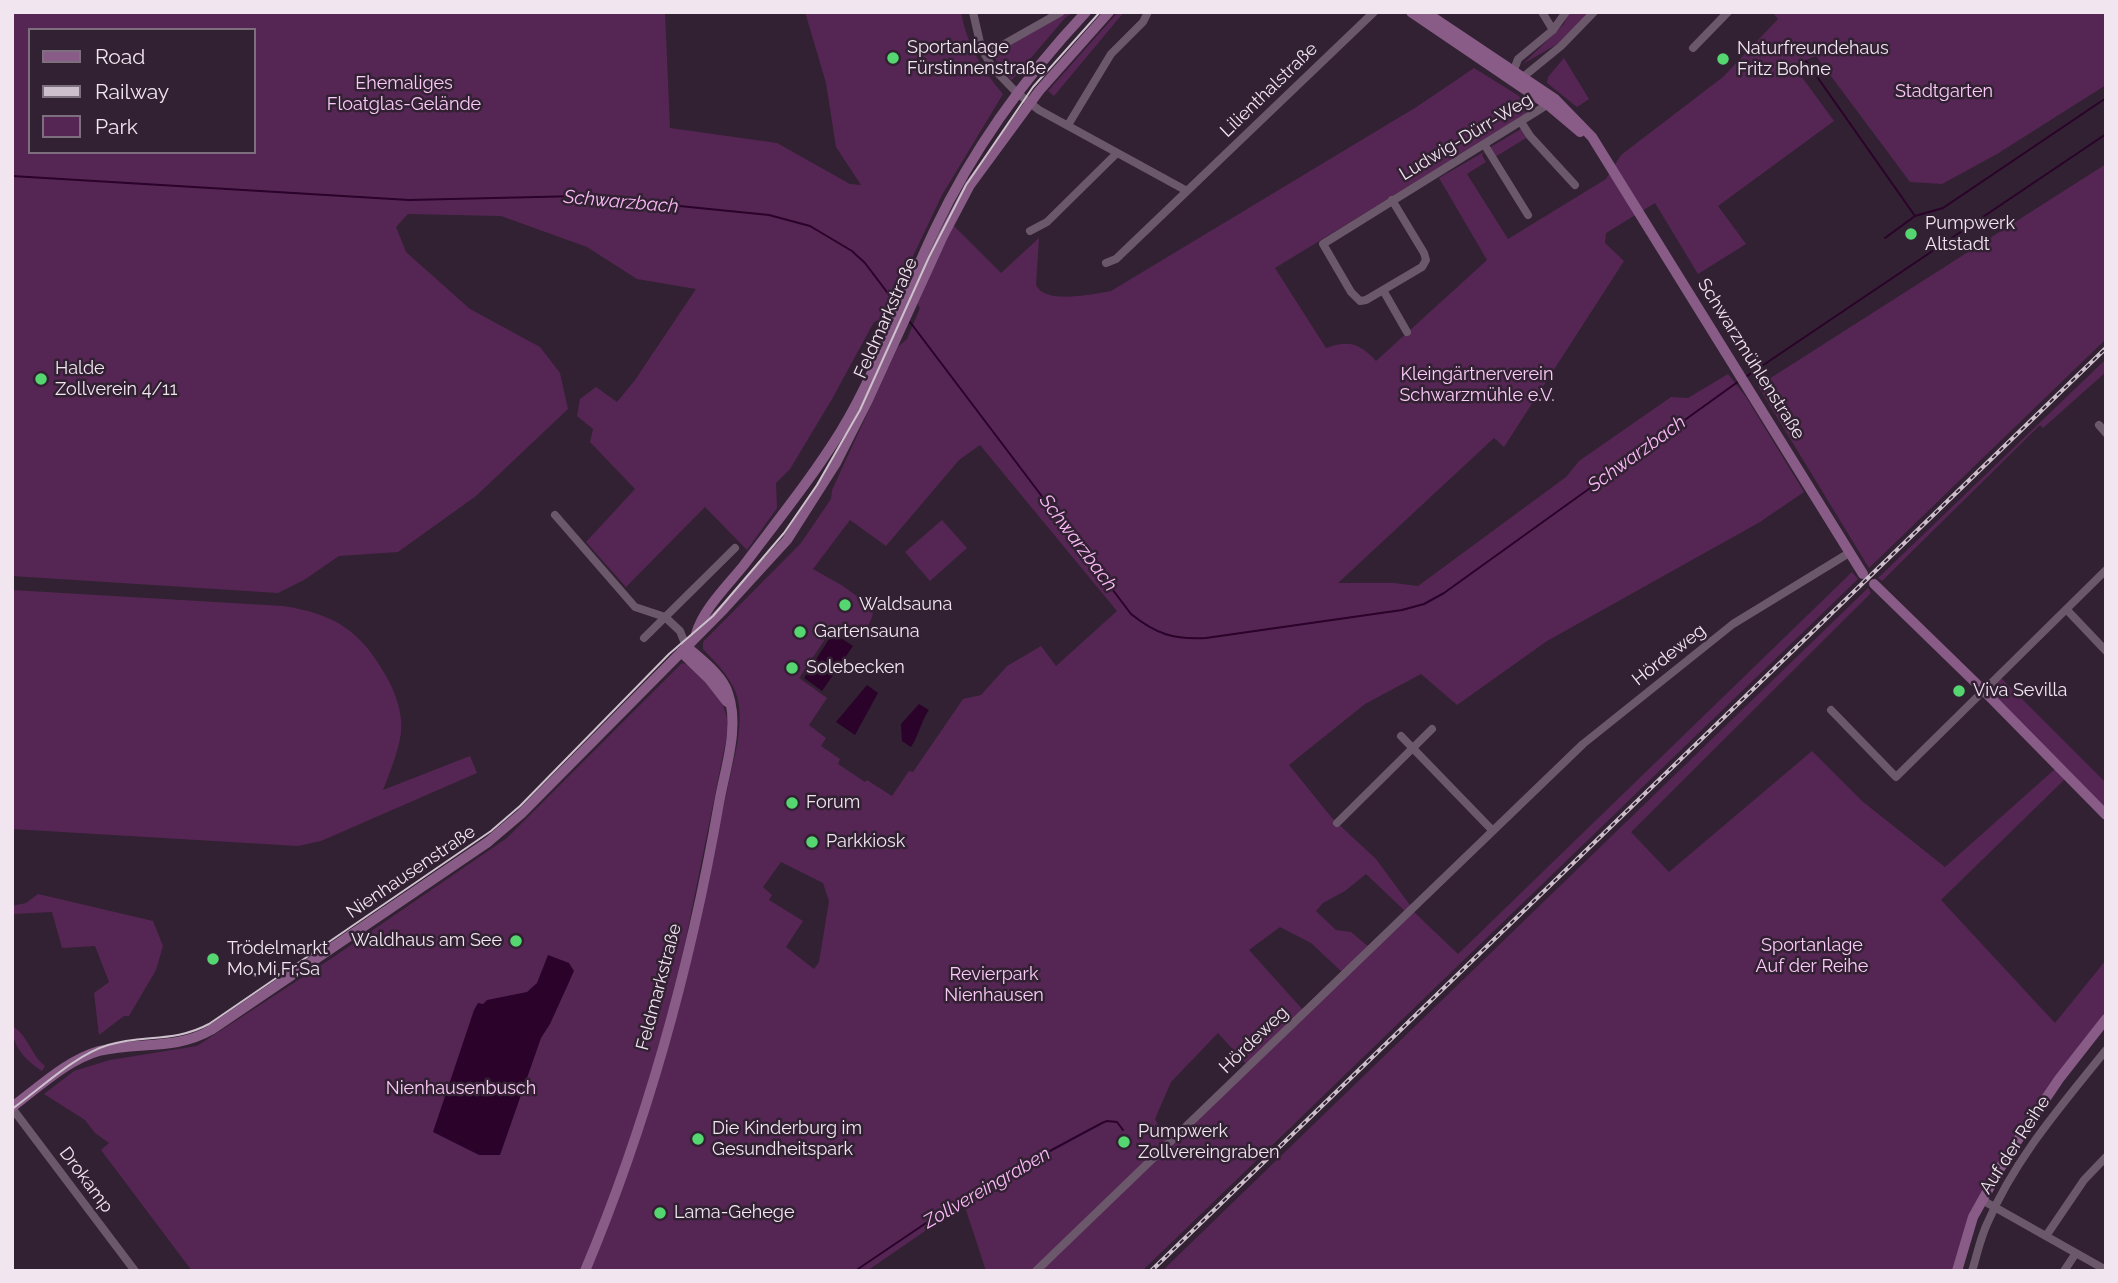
<!DOCTYPE html>
<html>
<head>
<meta charset="utf-8">
<style>
	body { margin:0 }
	#map { position:relative; width:2118px; height:1283px; overflow:hidden; background:#322132; font-family:Raleway,sans-serif }
	canvas { display:block }
	.frame { position:absolute; inset:0; border:14px solid #f1e5f0; pointer-events:none }
	.legend { position:absolute; left:28px; top:28px; width:228px; height:126px; box-sizing:border-box; background:#322132; border:2px solid #7e6f7e; margin:0; padding:9px 12px; list-style:none; font-size:21px; color:#f1e5f0 }
	.legend li { display:flex; align-items:center; gap:14px; height:35px }
	.legend b { width:35px; border:2px solid #7e6f7e }
</style>
</head>
<body>
<div id="map">
<canvas width="2118" height="1283"></canvas>
<div class="frame"></div>
<ul class="legend">
<li><b style="height:9px;background:#895c88"></b>Road</li>
<li><b style="height:9px;background:#cdc0cc"></b>Railway</li>
<li><b style="height:19px;background:#552654"></b>Park</li>
</ul>
</div>
<script>
const g = document.querySelector('canvas').getContext('2d');
g.lineJoin = 'round';
function fillPath(path, color) {
  g.fillStyle = color;
  g.fill(path, 'evenodd');
}
function trace(path, color, width, dash) {
  g.strokeStyle = color;
  g.lineWidth = width;
  g.lineCap = dash ? 'butt' : 'round';
  g.setLineDash(dash || []);
  g.stroke(path);
}
function label(font, color, halo, rows, align = 'center') {
  g.font = font + ' Raleway,sans-serif';
  g.lineWidth = 5;
  g.setLineDash([]);
  g.textBaseline = 'middle';
  g.strokeStyle = halo;
  g.fillStyle = color;
  for (const [text, x, y, turn = 0] of rows) {
    g.save();
    g.translate(x, y);
    g.rotate((+turn || 0) * Math.PI / 180);
    g.textAlign = isNaN(turn) ? turn : align;
    if (halo) g.strokeText(text, 0, 0);
    g.fillText(text, 0, 0);
    g.restore();
  }
}
fillPath(new Path2D(`
	M12,12H665L670,128L777,143L850,184L861,185L836,147L826,83L805,12H961C967,45 982,69 1003,94L942,195L888,309L881,319L874,322L832,399L790,469L776,483L777,508L747,550L705,507L626,587L586,542L635,489L590,442L593,429L577,416L580,399L596,387L617,402L635,380L696,289L637,279L587,247L501,216L408,214L396,227L406,252L470,309L540,347L560,373L568,409L476,496L398,552L339,556L304,580L278,593L12,576ZM30,30H254V152H30Z
	M1068,12L1072,13L1065,18L1012,80L1010,79L994,57L995,54Z
	M1118,12H1124L1054,96L1048,91Z
	M1569,12H1589L1559,43L1523,64L1564,24Z
	M1772,12H2106V85L1997,154L1942,184L1910,182L1816,56L1793,65L1834,121L1718,206L1746,244L1698,274L1655,203L1606,233L1605,243L1624,261L1504,447L1494,438L1338,583H1394L1418,586L1566,477L1579,461L1671,397L1688,398L1728,374L1746,397L1804,492L1760,522L1547,641L1457,705L1421,674L1365,704L1289,765L1332,818L1376,859L1412,908L1407,913L1366,874L1345,891L1323,903L1316,911L1336,930L1351,932L1370,948L1343,973L1311,943L1280,927L1249,950L1304,1011L1248,1066L1218,1033L1171,1082L1155,1119L1167,1142L1413,911L1458,954L1852,572L1858,579L1142,1271H986L964,1204L867,1271H192L101,1150L109,1143L95,1133L85,1120L44,1094L74,1071L110,1060L197,1046L332,958L507,838L682,663C706,669 729,705 728,730L675,993L682,995L737,745C745,697 736,683 703,649V642L801,543L831,499L832,490L898,347L907,339L920,308L917,303L953,225L1001,273L1039,238L1036,285C1045,305 1094,294 1111,291L1418,106L1474,68L1519,96L1528,109L1525,115L1275,268L1326,348C1349,340 1359,343 1376,361L1487,260L1439,178L1484,152L1482,155L1486,162L1467,174L1508,239L1606,179L1621,155L1723,77L1778,19ZM980,445L1117,611L1056,666L1041,646L1007,666L981,695L963,699L913,772L909,771L892,796L867,780L865,782L838,764L840,759L821,746L826,738L809,725L827,698L799,678L834,626L839,629L843,624L858,634C867,630 874,618 873,608L843,586L813,569L850,520L886,546L959,460ZM781,862L823,883L829,901L819,962L814,969L786,947L803,921L769,900L772,895L763,887Z
	M1564,58L1589,99L1577,107L1547,83L1548,77Z
	M1521,129L1528,137L1495,157L1489,148Z
	M2106,164V339L1869,568L1758,386Z
	M2106,359V372L2043,428L2040,425L1882,581L1878,578Z
	M942,520L967,548L930,581L905,552Z
	M1868,588L1871,593L1631,832L1669,872L1812,751L1862,801L1945,867L2055,769L2065,779L1941,900L2055,1023L2106,960V1018L2005,1155L1955,1271H1162Z
	M12,590L283,606C335,614 361,631 386,676C396,693 403,714 401,733C398,753 390,772 383,790L470,756L477,773L321,841L298,846L12,829Z
	M2000,677L2106,783V813L1986,691Z
	M38,894L153,921L163,946L156,970L129,1016H124L99,1035L94,993L109,982L95,946L62,948L52,912L12,914V906L26,903Z
	M12,1026C28,1035 31,1055 45,1066L42,1071C26,1061 12,1046 12,1026Z`), '#552654');
fillPath(new Path2D(`
	M833,633L853,646L822,691L804,678Z
	M867,685L878,693L855,735L836,722Z
	M919,704L929,710C921,721 919,735 911,747L902,741L901,724Z
	M548,955L569,963L574,971L550,1024L541,1038L500,1155H479L433,1132L474,1010L478,1003L483,1004L487,1000L527,992L537,983Z`), '#2a022a');
trace(new Path2D(`
	M1806,61L1915,216
	M12,176L409,200L580,196L769,215L810,226L852,251L865,263L896,304
	M1885,238L1915,216L1943,208L2106,98
	M910,322L1131,614C1156,634 1174,640 1206,638L1402,610L1424,604L1444,593L1739,381
	M1747,376L2106,134
	M855,1271L966,1196L1102,1123L1107,1121L1117,1122L1123,1130`), '#2a022a', 2);
trace(new Path2D(`
	M973,12L981,47L992,67L1016,92L1039,110L1187,191
	M1542,12L1553,30
	M1693,48L1728,12
	M985,55L1061,12
	M1512,75L1518,59L1553,30L1566,12
	M1519,78L1523,77L1561,46L1594,12
	M1521,122L1530,136L1575,185
	M1068,125L1111,54L1143,22L1148,12
	M1484,144L1528,215
	M1392,200L1424,253L1426,260L1422,267L1366,300L1360,301L1351,292L1323,244L1550,103
	M1030,231L1047,222L1117,153
	M1106,263L1116,259L1374,12
	M1383,290L1407,332
	M2099,425L2106,433
	M555,515L635,607L665,617L680,631L686,646
	M2067,610L2106,651
	M644,638L735,548
	M1831,710L1896,777L2106,570
	M1401,736L1493,831
	M1337,823L1432,729
	M12,1108L135,1271
	M1982,1200L2106,1270
	M2046,1236L2084,1180L2106,1157
	M1036,1271L1583,744L1733,624L1849,553
	M1972,1271C1977,1255 1980,1239 1987,1224C2015,1158 2062,1105 2106,1050
	M2064,1271L2076,1253`), '#6c586b', 8);
trace(new Path2D(`
	M1411,12L1548,105L1580,132
	M1425,12L1555,99L1592,137L1863,574
	M1874,584L1984,691L2106,815
	M696,634C703,609 728,585 744,565C777,521 812,478 841,431C879,368 903,296 935,229C973,149 1025,77 1086,12
	M681,652L709,679L727,702
	M12,1107C39,1087 67,1060 99,1051C138,1041 174,1051 211,1030L488,842L521,814L724,609L787,540L836,463L868,400L943,236L970,185L1039,91L1109,12
	M585,1271C648,1121 691,963 719,803C725,768 740,728 728,693C722,674 700,659 686,646
	M1957,1271L1973,1217L2007,1156L2059,1079L2106,1019`), '#895c88', 10);
trace(new Path2D(`
	M12,1109C40,1089 75,1055 108,1045C143,1034 174,1043 209,1024L491,831L520,806L669,654L713,616L784,533L817,485L860,410L929,257L966,185L1033,87L1100,12`), '#cdc0cc', 2);
const rail = new Path2D(`
	M1151,1271L2106,348`);
trace(rail, '#cdc0cc', 4.5);
trace(rail, '#322132', 2, [5]);
for (const [x, y, r, color] of [
	[893,58,7,"#55d671"],
	[1723,59,7,"#55d671"],
	[1911,234,7,"#55d671"],
	[41,379,7,"#55d671"],
	[845,605,7,"#55d671"],
	[800,632,7,"#55d671"],
	[792,668,7,"#55d671"],
	[1959,691,7,"#55d671"],
	[792,803,7,"#55d671"],
	[812,842,7,"#55d671"],
	[516,941,7,"#55d671"],
	[213,959,7,"#55d671"],
	[698,1139,7,"#55d671"],
	[1124,1142,7,"#55d671"],
	[660,1213,7,"#55d671"]
]) {
  const dot = new Path2D();
  dot.arc(x, y, r, 0, 2 * Math.PI);
  g.fillStyle = color;
  g.fill(dot);
  trace(dot, '#322132', 2.5);
}
label('18px', '#f1e5f0', '#322132', [
	["Sportanlage",907,48],
	["Fürstinnenstraße",907,69],
	["Naturfreundehaus",1737,49],
	["Fritz Bohne",1737,70],
	["Pumpwerk",1925,224],
	["Altstadt",1925,245],
	["Halde",55,369],
	["Zollverein 4/11",55,390],
	["Waldsauna",859,605],
	["Gartensauna",814,632],
	["Solebecken",806,668],
	["Viva Sevilla",1973,691],
	["Forum",806,803],
	["Parkkiosk",826,842],
	["Waldhaus am See",502,941,"right"],
	["Trödelmarkt",227,949],
	["Mo,Mi,Fr,Sa",227,970],
	["Die Kinderburg im",712,1129],
	["Gesundheitspark",712,1150],
	["Pumpwerk",1138,1132],
	["Zollvereingraben",1138,1153],
	["Lama-Gehege",674,1213]
], 'left');
label('18px', '#fbcaf8', '#322132', [
	["Ehemaliges",404,84],
	["Floatglas-Gelände",404,105],
	["Stadtgarten",1944,92],
	["Kleingärtnerverein",1477,375],
	["Schwarzmühle e.V.",1477,396],
	["Sportanlage",1812,946],
	["Auf der Reihe",1812,967],
	["Revierpark",994,975],
	["Nienhausen",994,996],
	["Nienhausenbusch",461,1089]
]);
label('18px', '#f1e5f0', '#322132', [
	["Lilienthalstraße",1269,90,-44],
	["Ludwig-Dürr-Weg",1466,137,-31],
	["Feldmarkstraße",886,318,-66],
	["Schwarzmühlenstraße",1751,359,58],
	["Hördeweg",1669,655,-38],
	["Nienhausenstraße",411,872,-34],
	["Feldmarkstraße",659,987,-75],
	["Hördeweg",1254,1040,-44],
	["Auf der Reihe",2015,1145,-57],
	["Drokamp",86,1180,53]
]);
label('italic 19px', '#fab8f7', '#322132', [
	["Schwarzbach",621,202,5],
	["Schwarzbach",1637,454,-36],
	["Schwarzbach",1078,543,53],
	["Zollvereingraben",987,1188,-30]
]);
</script>
</body>
</html>
